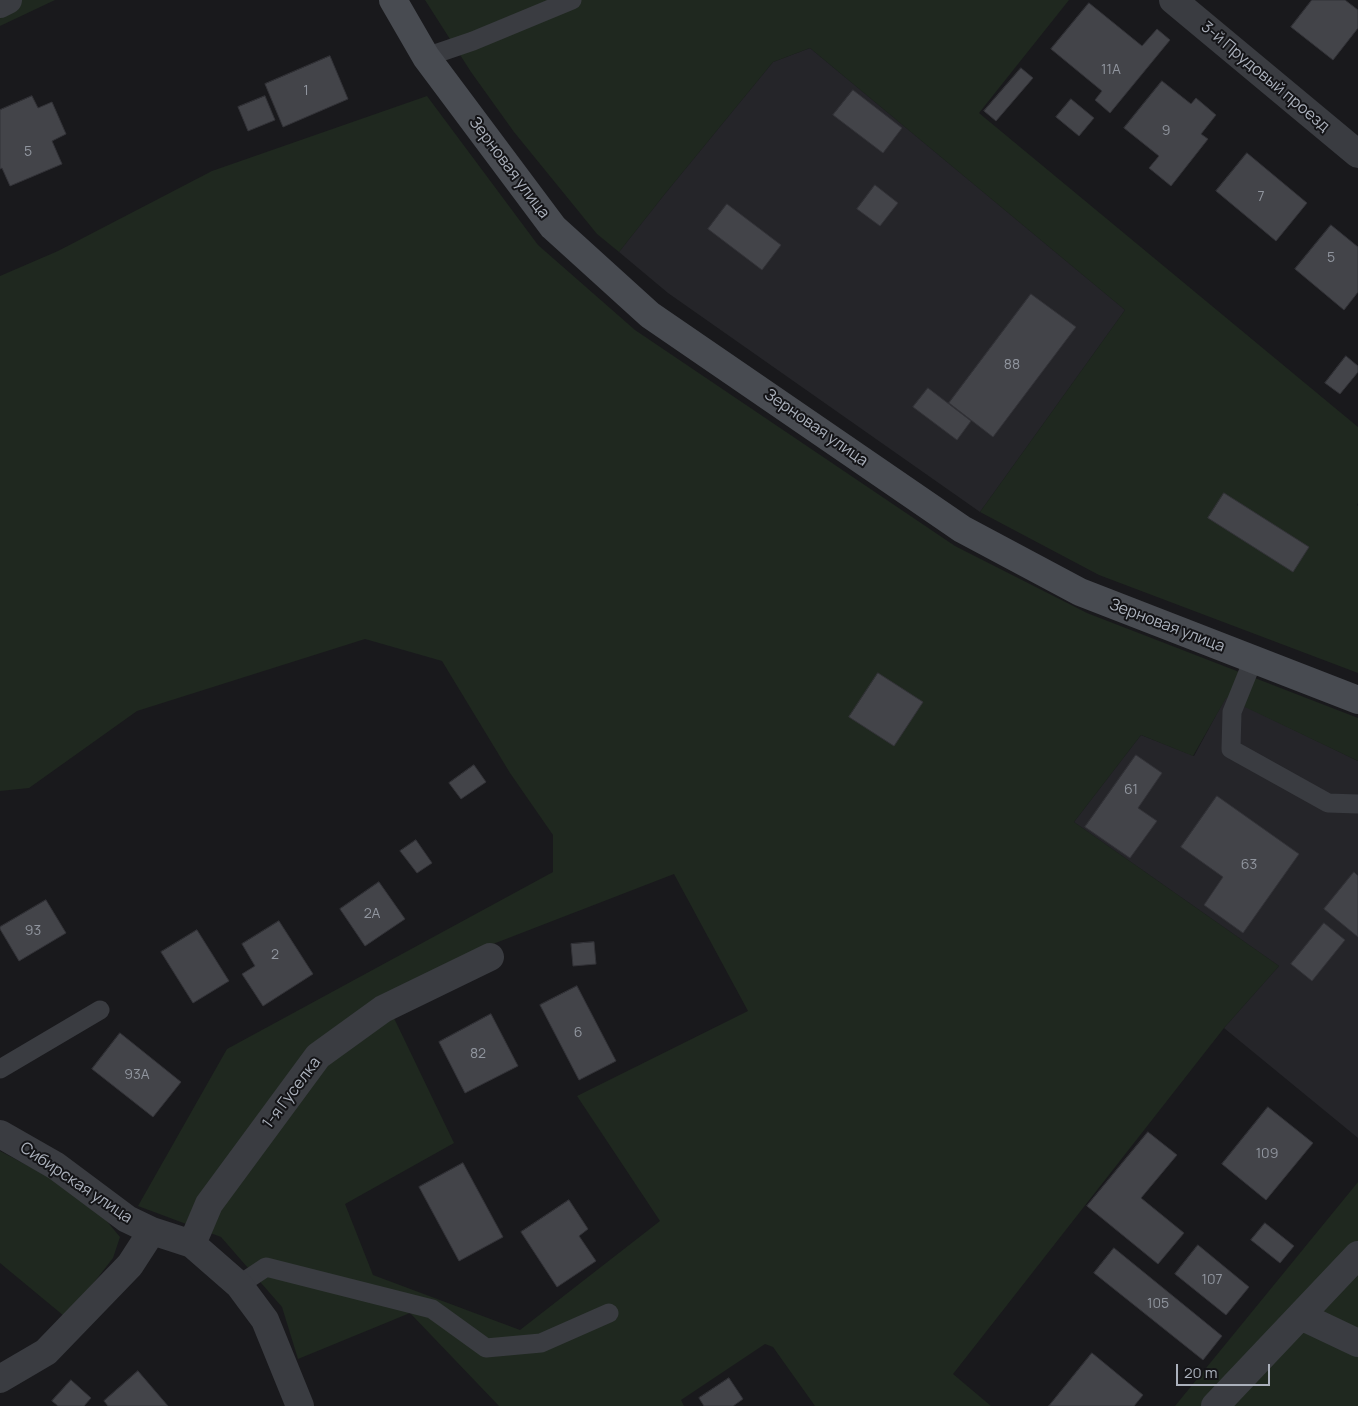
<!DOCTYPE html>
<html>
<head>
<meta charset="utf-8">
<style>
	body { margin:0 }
	#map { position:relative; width:1358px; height:1406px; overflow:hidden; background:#19191c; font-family:Manrope,sans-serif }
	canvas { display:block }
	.scale { position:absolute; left:1176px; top:1364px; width:94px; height:22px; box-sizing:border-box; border:2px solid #abb1bc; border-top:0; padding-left:6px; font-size:15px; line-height:18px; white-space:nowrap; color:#abb1bc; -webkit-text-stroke:4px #141417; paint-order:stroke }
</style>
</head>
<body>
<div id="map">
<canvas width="1358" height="1406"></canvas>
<div class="scale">20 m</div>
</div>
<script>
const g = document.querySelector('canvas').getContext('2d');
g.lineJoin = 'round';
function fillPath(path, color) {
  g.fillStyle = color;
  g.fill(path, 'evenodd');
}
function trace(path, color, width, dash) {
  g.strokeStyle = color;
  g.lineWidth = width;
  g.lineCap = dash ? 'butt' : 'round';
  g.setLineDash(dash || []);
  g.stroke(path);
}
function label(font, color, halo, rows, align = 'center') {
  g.font = font + ' Manrope,sans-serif';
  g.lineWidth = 4;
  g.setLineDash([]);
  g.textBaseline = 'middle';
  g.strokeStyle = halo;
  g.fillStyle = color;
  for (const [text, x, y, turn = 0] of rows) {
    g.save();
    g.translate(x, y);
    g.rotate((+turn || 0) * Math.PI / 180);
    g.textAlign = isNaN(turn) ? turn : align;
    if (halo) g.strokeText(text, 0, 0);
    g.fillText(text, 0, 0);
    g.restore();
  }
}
fillPath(new Path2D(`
	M810,48L1125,310L980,512L668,293L619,252L664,195L773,62Z
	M1226,697L1358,761V1138L1224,1028L1279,966L1074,822L1141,735L1194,756Z`), '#252529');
fillPath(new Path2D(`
	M0,0H55L0,26Z
	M425,0H1069L979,113L1358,427V503L1357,505L1358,506V673L1099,575L980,512L1125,310L810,48L773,62L664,195L619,252L597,234L514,132L471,72Z
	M427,96L538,245L635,330L955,546L1087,613L1358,718V761L1226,698L1193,756L1141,735L1074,822L1279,966L1224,1028L953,1374L991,1406H815L773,1347L765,1344L681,1400L684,1406H499L410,1313L298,1359L282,1307L221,1237L138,1206L227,1049L553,872V835L510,773L442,661L365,639L137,711L29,788L0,791V276L58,251L212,171ZM674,874L748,1011L577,1096L660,1221L520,1330L373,1275L345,1204L454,1143L393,1016L493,944Z
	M0,1151L49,1177L105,1219L120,1237L113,1258L85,1294L64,1316L0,1263Z
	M1358,1182V1406H1175Z`), '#1f281f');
const building = new Path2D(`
	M1312,0H1345L1358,10V28L1333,60L1291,27Z
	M1089,3L1142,46L1157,29L1170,40L1110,113L1095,100L1102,91L1051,49Z
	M330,56L348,99L283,127L265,84Z
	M1021,68L1033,78L996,121L984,111Z
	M1162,81L1191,104L1196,98L1216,115L1201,134L1208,139L1171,186L1149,168L1159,156L1124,128Z
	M853,90L902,128L883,153L833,115Z
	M32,96L38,108L52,102L66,134L52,141L62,164L10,186L2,168L0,169V110Z
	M265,96L275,120L248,131L238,107Z
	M1071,99L1094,118L1079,136L1056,117Z
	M1247,153L1307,203L1276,241L1216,191Z
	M875,185L898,203L880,226L857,209Z
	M727,204L781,245L762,270L708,229Z
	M1331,225L1358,247V292L1344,310L1295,269Z
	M1031,294L1076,327L993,437L949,403Z
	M1346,356L1358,366V372L1340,394L1325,383Z
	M928,388L971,421L957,440L913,407Z
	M1224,493L1309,547L1293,572L1208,518Z
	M878,673L923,702L894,746L849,717Z
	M1136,755L1162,773L1138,808L1157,821L1130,858L1085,827Z
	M474,765L486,782L461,799L449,783Z
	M1217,796L1299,854L1243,933L1204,905L1223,877L1181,847Z
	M416,840L432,863L417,873L400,851Z
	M1354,872L1358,876V937L1324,909Z
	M379,882L405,919L365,946L340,909Z
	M46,900L66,933L19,961L0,929V927Z
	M279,921L313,974L263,1006L242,974L255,966L242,944Z
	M1324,923L1345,940L1312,981L1291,964Z
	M197,930L229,981L193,1003L161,952Z
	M594,942L596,964L573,966L571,944Z
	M577,986L616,1061L579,1080L540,1005Z
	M491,1014L518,1066L465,1093L439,1042Z
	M120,1033L181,1082L153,1117L92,1069Z
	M1268,1107L1313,1143L1266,1200L1222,1164Z
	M1148,1132L1177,1155L1141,1198L1184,1233L1158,1264L1087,1206Z
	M463,1163L503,1237L459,1261L419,1187Z
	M569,1200L588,1229L579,1236L596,1261L557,1287L521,1232Z
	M1265,1223L1294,1246L1280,1263L1251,1240Z
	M1198,1245L1249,1287L1226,1315L1175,1274Z
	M1114,1248L1222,1336L1203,1360L1094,1273Z
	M1092,1353L1143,1395L1134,1406H1049Z
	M138,1371L168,1406H108L104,1401Z
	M729,1378L743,1399L733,1406H704L699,1398Z
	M71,1380L91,1398L84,1406H58L52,1401Z`);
fillPath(building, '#434449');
trace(building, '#333338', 1);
trace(new Path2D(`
	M426,57L473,41L572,0
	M1253,660L1232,712L1231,749L1328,803L1358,804
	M0,1069L100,1010
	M239,1285L266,1267L432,1309L486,1348L541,1343L609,1313`), '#3a3c41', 19);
trace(new Path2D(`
	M1173,0L1358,154
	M0,4L8,0
	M0,1134L56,1166L127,1219L152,1231L192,1244L239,1285L265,1320L300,1406
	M192,1244L209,1204L318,1056L383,1009L490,957
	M1301,1316L1358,1343
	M0,1379L46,1352L130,1265L152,1231
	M1215,1406L1358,1255`), '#3a3c41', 28);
trace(new Path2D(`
	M393,0L426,57L553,227L650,315L962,529L1080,592L1358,700`), '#484b51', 28);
label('14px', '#91969f', null, [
	["11А",1111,70],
	["1",306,91],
	["9",1166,131],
	["5",28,152],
	["7",1261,197],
	["5",1331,258],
	["88",1012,365],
	["61",1131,790],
	["63",1249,865],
	["2А",372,914],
	["93",33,931],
	["2",275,955],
	["6",578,1033],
	["82",478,1054],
	["93А",137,1075],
	["109",1267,1154],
	["107",1212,1280],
	["105",1158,1304]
]);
label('16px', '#abb1bc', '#141417', [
	["3-й Прудовый проезд",1265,77,40],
	["Зерновая улица",509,168,53],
	["Зерновая улица",816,428,35],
	["Зерновая улица",1167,626,21],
	["1-я Гуселка",292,1093,-53],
	["Сибирская улица",76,1183,34]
]);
</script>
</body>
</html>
